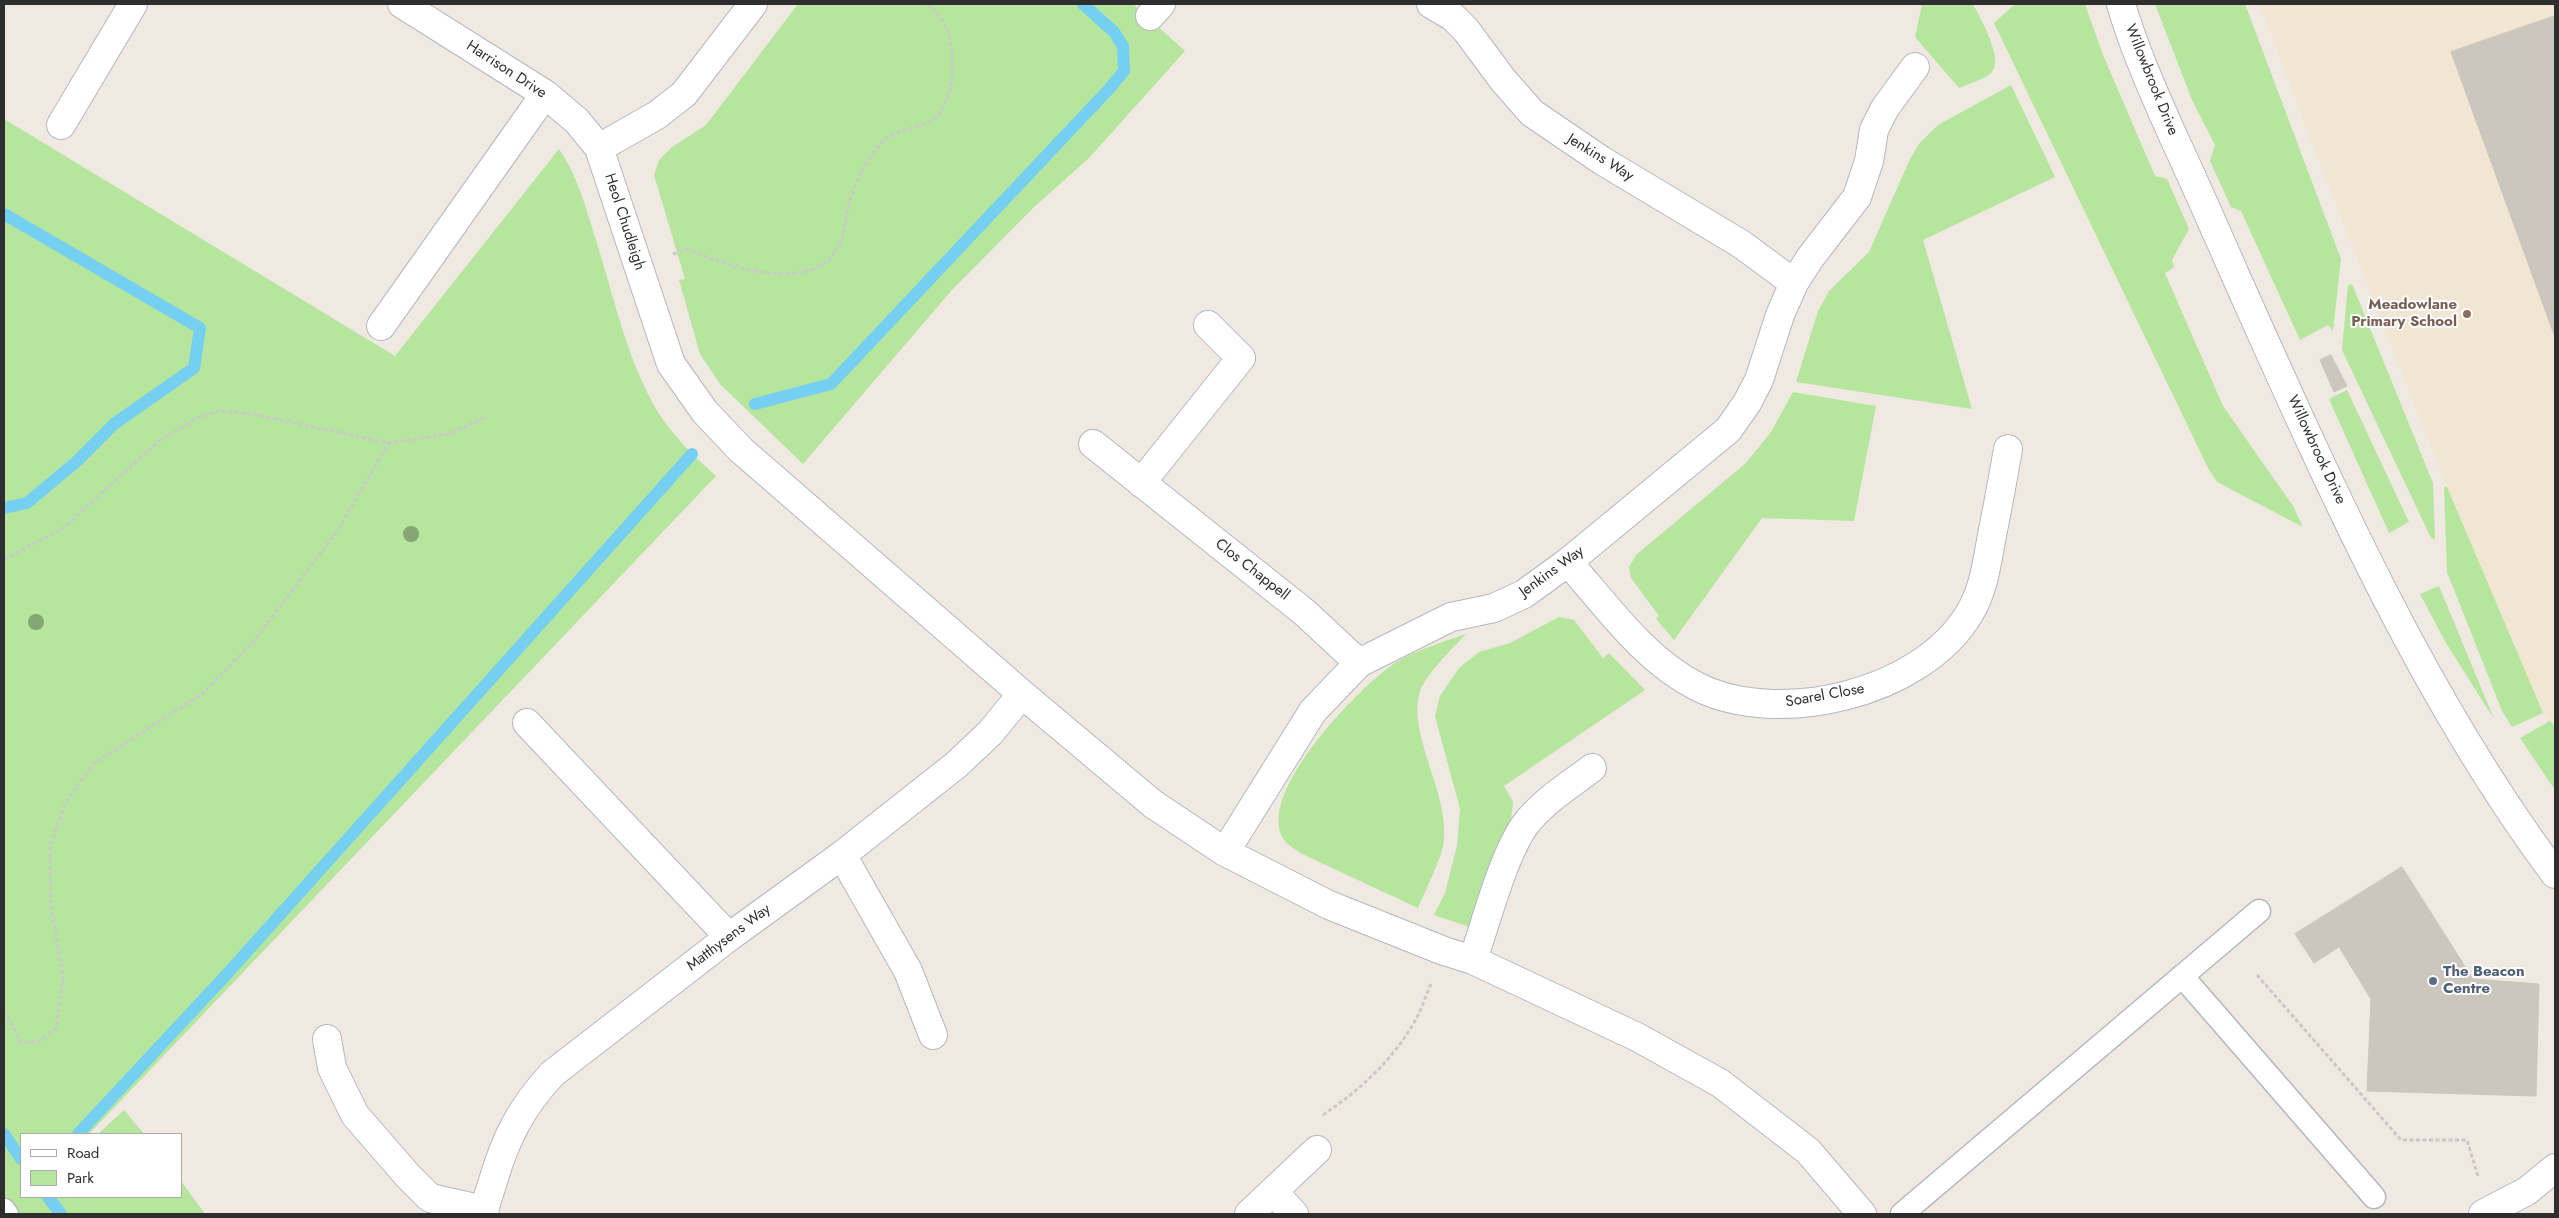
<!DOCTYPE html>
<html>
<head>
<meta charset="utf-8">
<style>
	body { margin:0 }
	#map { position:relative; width:2559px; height:1218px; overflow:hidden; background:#efe9e1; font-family:Jost,sans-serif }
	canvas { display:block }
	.frame { position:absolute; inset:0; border:5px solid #2e2e2e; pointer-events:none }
	.legend { position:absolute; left:20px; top:1133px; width:162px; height:65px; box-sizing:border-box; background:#fff; border:1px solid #ababab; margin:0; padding:6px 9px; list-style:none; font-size:15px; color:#2e2e2e }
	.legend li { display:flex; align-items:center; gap:10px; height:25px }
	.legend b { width:25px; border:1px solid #ababab }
</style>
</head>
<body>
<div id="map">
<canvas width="2559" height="1218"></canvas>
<div class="frame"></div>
<ul class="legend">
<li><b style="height:6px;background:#fff"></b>Road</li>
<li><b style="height:14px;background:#b6e59e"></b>Park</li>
</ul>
</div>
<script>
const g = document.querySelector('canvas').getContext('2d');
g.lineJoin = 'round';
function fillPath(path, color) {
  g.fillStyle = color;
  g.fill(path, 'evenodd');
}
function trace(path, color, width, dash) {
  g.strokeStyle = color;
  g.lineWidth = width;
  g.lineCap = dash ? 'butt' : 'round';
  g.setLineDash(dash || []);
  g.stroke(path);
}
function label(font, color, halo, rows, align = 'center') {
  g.font = font + ' Jost,sans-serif';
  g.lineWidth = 4;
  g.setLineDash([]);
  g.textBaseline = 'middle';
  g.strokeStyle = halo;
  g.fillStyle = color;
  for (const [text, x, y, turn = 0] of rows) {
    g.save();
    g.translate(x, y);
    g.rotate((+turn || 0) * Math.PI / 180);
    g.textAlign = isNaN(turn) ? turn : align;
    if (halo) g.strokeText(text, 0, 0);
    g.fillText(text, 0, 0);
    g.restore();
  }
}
fillPath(new Path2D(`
	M2260,4H2555V727L2540,710L2447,487L2311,140Z`), '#f0e6d1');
fillPath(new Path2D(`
	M798,4H1133L1185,51L1089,158L1032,209L951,291L803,464L720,384L700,354L679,280L685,279L654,175L659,160L672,147L706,125Z
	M1922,4H1973C1980,18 2005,60 1991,73C1983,80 1968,84 1959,88L1915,37Z
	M2015,4H2085L2103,55L2155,176L2167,179L2189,229L2172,260L2174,267L2165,273L2223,406L2293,506L2303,527L2217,482L2209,470L1994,23Z
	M2155,4H2245L2341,259L2333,331L2328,325L2300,340L2241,211L2231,207L2210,161L2215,145L2192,100Z
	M2011,85L2055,177L1923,240L1972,409L1796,382L1818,311L1829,291L1869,252L1910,159L1919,144L1938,125Z
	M4,119L395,356L559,149C578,176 586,209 596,240C614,297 630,373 664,421C679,442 697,459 716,476L89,1134H21V1197H30L25,1202L31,1197H181V1181L205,1214H4Z
	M2352,284L2433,483L2435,539L2431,538L2342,350L2348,285Z
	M2347,390L2409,522L2389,533L2329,399Z
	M1793,392L1876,406L1854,521L1762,518L1674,640L1656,619L1659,616L1631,578L1629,567L1636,555L1746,463L1771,432Z
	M2444,487H2447L2543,713L2512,727L2502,711L2447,572Z
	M2439,586L2494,719L2446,643L2420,594Z
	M1559,617L1574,620L1603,658L1609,653L1645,690L1504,786L1513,802L1510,828L1470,927L1434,915L1445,893L1457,846L1460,809L1435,716L1440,696L1459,668L1479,652L1510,643Z
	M1466,634C1454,647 1423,677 1419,694C1409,739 1448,790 1444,840C1443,856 1425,891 1418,908L1300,853C1295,849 1288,845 1285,841C1251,797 1361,685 1395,663C1416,650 1443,642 1466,634Z
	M2550,721L2555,727V790L2520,738Z
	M124,1110L144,1134H98Z`), '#b6e59e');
trace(new Path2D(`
	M4,214L200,328L194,368L114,424L76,462L27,503L4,508
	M755,404L831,384L1109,89L1124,71L1123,46L1114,32L1083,4
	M4,1134L21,1159
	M78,1134L227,974L692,454
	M48,1197L61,1214`), '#75cff0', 12);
const building = new Path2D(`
	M2555,16V337L2451,52Z
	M2331,355L2347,386L2334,392L2320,360Z
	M2402,867L2473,979L2539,984L2536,1096L2367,1091L2371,999L2339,947L2314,963L2295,934Z`);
fillPath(building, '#cbc7bf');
trace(building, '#cbc5ba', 1);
const lane = new Path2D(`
	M2182,976L2374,1197
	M4,1210L7,1214
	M1902,1214L2259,911`);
const street = new Path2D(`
	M402,4L545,94L577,121L599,148L671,364L705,412L741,450L1022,694L1153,804L1225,852L1329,905L1444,951L1473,960L1637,1037L1720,1083L1808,1151L1862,1214
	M1431,4L1453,17L1466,30L1503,80L1532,113L1601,160L1741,244L1794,283
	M1150,16L1161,4
	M61,125L133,4
	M599,148L657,115L684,94L753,4
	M381,326L545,94
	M1093,444L1304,612L1359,663
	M1141,483L1241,358L1208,325
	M1568,562C1607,606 1644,660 1698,687C1779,727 1921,694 1969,614C1984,590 1987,562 1992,535C1998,506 2003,478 2008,449
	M527,723L729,937
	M1225,852L1313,711L1359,663L1451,617L1494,608L1524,594L1568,562L1728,430L1747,403L1759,380L1780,315L1794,283L1810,258L1857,197L1869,161L1874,130L1885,108L1915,67
	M842,855L908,971L933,1035
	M1473,960C1486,922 1503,856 1525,825C1542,802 1570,785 1592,768
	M327,1039L332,1068L355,1115L408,1176L430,1198L484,1210
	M1273,1191L1294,1214
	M484,1214C485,1203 490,1192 493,1181C506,1137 521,1108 552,1074L729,937L842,855L956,765L990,733L1022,694
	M1249,1214L1317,1150
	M2483,1214L2527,1191L2555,1168`);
const secondary = new Path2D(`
	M2121,4C2134,49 2154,93 2173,136C2195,183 2216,231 2237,279C2327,480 2423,698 2555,874`);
trace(lane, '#b4b7c1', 25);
trace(street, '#b4b7c1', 30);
trace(secondary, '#b4b7c1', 30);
trace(new Path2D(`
	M673,254L688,249C727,267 820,298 841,241C845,231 845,221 847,211C851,195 858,176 867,162C872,154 882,141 890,136C904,128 922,128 935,117C957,99 956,48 945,25C941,17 934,10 928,4
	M4,559L61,530L159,441L197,418L219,411L252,414L389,443L449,434L484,418
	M2257,975L2401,1140H2467L2478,1176
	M4,1011L21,1042H38L56,1028L63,978L51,906L50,847L66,802L93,764L202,694L254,641L335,534L389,443
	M1323,1115C1360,1090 1394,1059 1416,1019C1422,1008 1426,995 1431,984`), '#c9c9c9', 3, [4, 2.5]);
trace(lane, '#fff', 22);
trace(street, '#fff', 28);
trace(secondary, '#fff', 28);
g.fillStyle = '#84a574';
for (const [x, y] of [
	[411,534],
	[36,622]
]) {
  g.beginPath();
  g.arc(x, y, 8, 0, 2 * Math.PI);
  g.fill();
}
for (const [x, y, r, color] of [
	[2467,314,5,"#8d6e63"],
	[2433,981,5,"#5c6f8a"]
]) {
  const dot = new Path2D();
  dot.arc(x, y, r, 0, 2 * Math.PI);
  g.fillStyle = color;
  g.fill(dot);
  trace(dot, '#fff', 2);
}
label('15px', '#2e2e2e', '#fff', [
	["Harrison Drive",506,70,33],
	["Willowbrook Drive",2151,80,68],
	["Jenkins Way",1600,158,32],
	["Heol Chudleigh",624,222,72],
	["Willowbrook Drive",2316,450,65],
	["Clos Chappell",1252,570,38],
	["Jenkins Way",1552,572,-36],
	["Soarel Close",1825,696,-10],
	["Matthysens Way",729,938,-37]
]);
label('bold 15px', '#785e54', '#fff', [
	["Meadowlane",2457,305],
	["Primary School",2457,322]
], 'right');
label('bold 15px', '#4e5e75', '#fff', [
	["The Beacon",2443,972],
	["Centre",2443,989]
], 'left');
</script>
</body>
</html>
